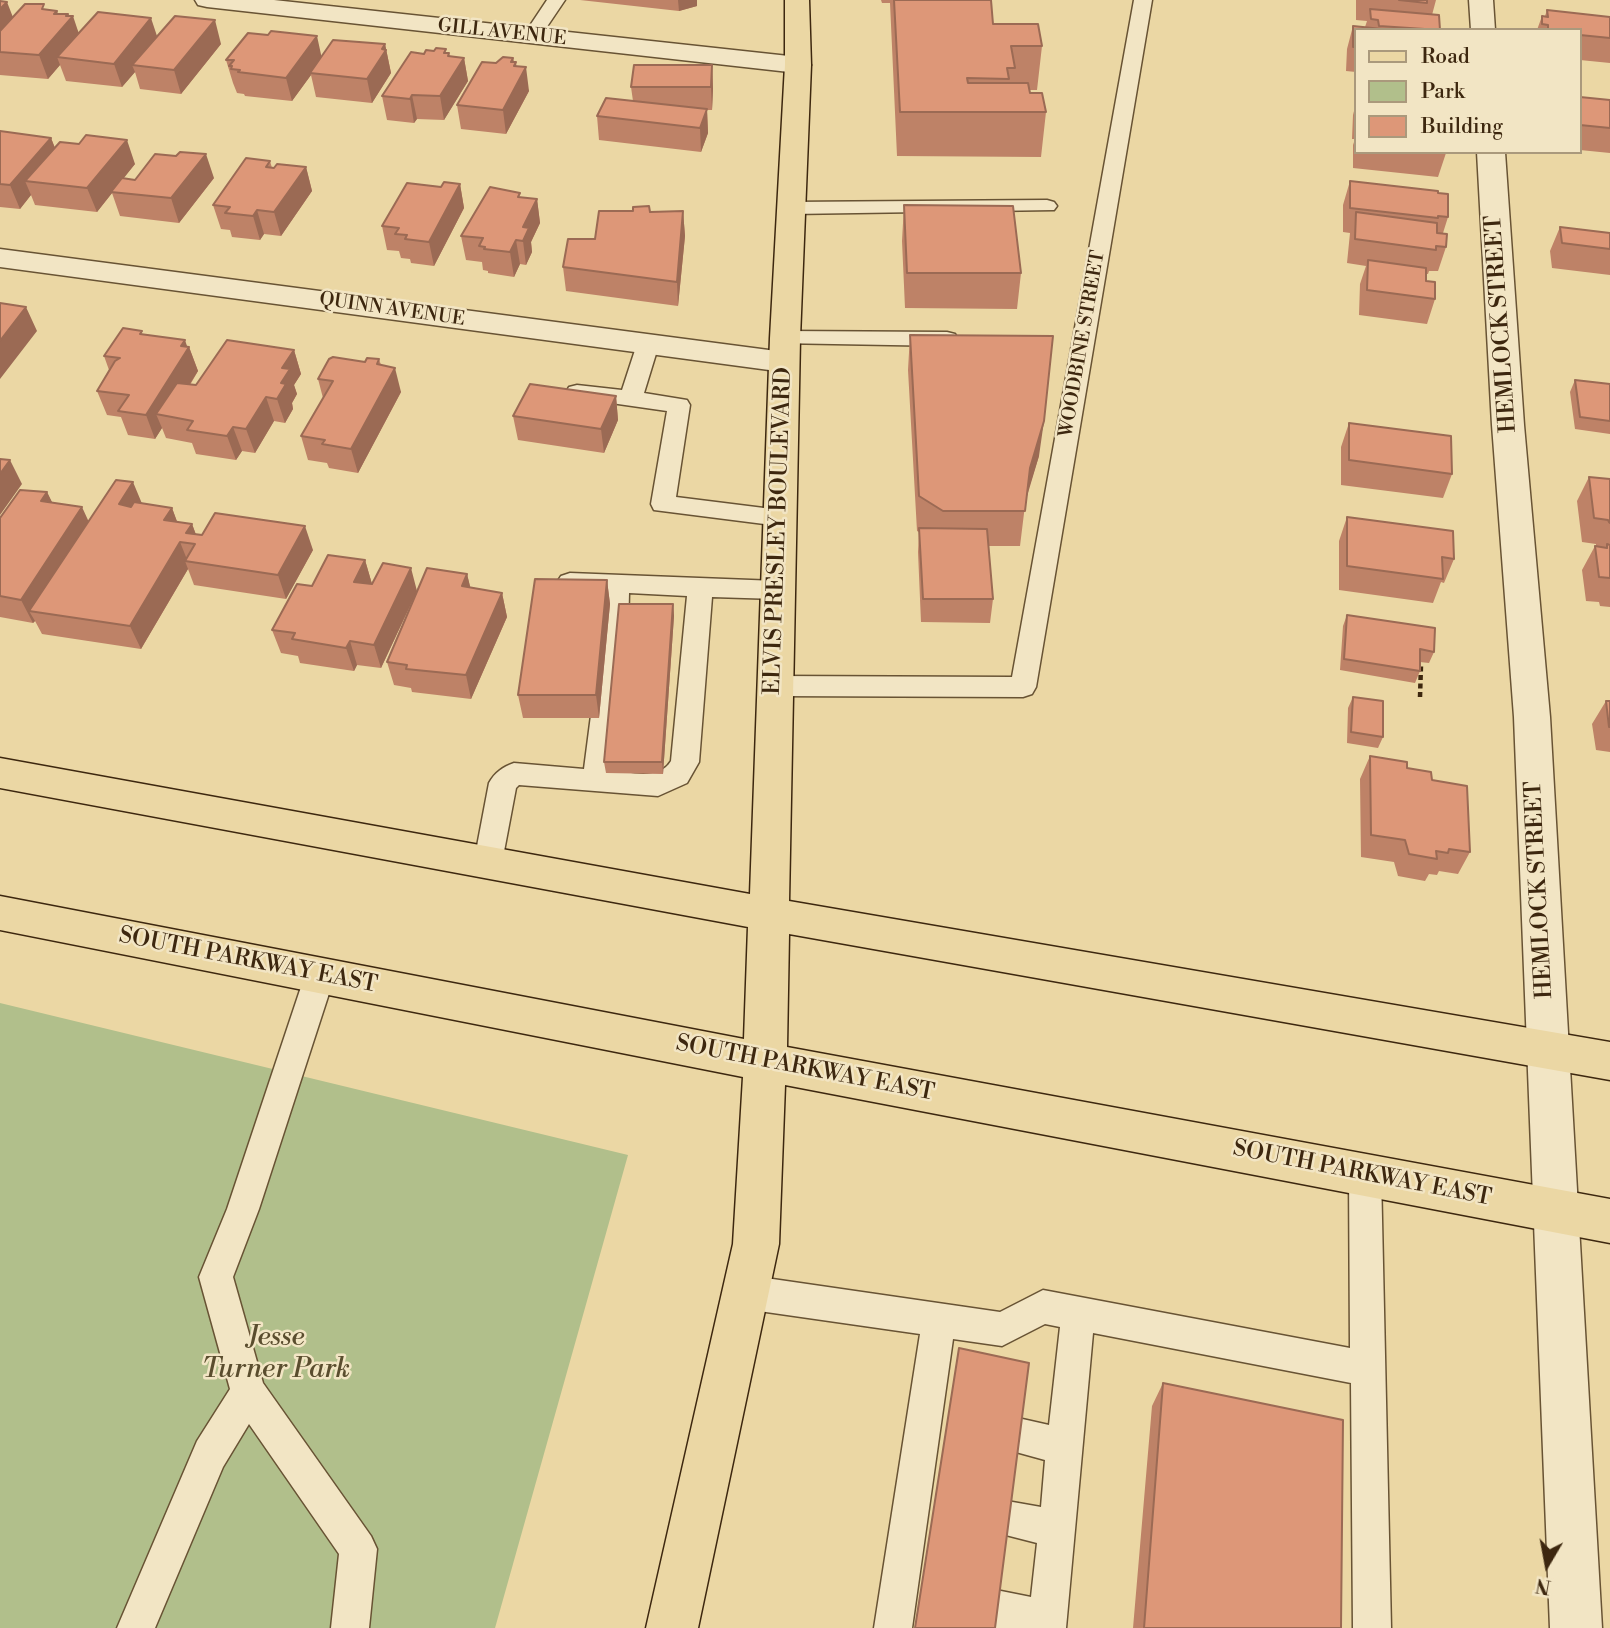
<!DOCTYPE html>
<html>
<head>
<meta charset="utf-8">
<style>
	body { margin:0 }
	#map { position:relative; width:1610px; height:1628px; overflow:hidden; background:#ebd7a4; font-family:"Libre Bodoni",serif }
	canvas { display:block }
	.legend { position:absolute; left:1354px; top:28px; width:228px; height:126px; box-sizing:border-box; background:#f2e5c4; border:2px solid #aa997c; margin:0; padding:9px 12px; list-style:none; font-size:21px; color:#3d270f }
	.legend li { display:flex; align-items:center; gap:14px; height:35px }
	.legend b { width:35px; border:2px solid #aa997c }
	.north { position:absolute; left:1512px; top:1530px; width:70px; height:70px; -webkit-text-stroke:5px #f2e5c4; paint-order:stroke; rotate:190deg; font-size:19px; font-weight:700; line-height:28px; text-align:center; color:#3d270f }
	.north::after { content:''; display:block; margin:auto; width:24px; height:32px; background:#3d270f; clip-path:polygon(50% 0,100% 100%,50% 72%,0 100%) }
</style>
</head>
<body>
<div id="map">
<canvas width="1610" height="1628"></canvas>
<ul class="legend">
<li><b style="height:9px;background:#ebd7a4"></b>Road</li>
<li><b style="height:19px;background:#b1bf8b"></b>Park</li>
<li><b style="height:19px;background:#dd9778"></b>Building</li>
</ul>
<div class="north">N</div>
</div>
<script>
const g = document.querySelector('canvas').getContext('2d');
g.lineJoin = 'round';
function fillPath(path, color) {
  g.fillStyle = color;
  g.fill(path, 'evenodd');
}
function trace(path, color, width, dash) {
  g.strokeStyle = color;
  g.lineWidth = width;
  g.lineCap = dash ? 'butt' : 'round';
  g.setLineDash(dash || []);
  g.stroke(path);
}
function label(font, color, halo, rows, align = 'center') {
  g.font = font + ' "Libre Bodoni",serif';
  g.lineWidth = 5;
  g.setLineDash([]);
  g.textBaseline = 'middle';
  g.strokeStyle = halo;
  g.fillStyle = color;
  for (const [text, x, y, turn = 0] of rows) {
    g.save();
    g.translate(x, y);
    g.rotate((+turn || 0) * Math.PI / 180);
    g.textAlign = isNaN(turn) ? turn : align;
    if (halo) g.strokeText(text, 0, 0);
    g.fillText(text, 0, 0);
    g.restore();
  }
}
fillPath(new Path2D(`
	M0,1003L628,1155L495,1628H0Z`), '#b1bf8b');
const lane = new Path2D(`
	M547,0H565L538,40H526L523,36Z
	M1134,0H1152L1036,687L1032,694L1023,697L775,696L766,693L762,686L766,679L775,676L1012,677Z
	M1047,200L1054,202L1057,206L1054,210L791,214L784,212L781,208L784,204L791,202Z
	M785,331L947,332L955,334L958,339L955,344L947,346L777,343L774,338L777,333Z
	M648,337L656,339L659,344L644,393L687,400L690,405L676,497L780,510L789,512L792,518L789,524L780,526L654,510L651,504L667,411L569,397L566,392L569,387L577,385L622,390L637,344L640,339Z
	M570,573L777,581L786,584L790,590L786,596L777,599L712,597L699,762L687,783L658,796L519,785L516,788L502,862L498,870L488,874L478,870L474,862L489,783C495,772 503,767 514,763L584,769L602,631L604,592L561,588L557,582L561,576ZM629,593L687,596L671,761C659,781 631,772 611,771L628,631Z
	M320,962L331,966L335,975L259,1209L233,1277L263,1383L371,1536L377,1549L369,1628H331L339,1554L249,1424L223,1467L155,1628H117L197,1441L230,1389L199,1277L227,1209L305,975L309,966Z
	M1365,1159L1377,1163L1381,1174L1391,1628H1353L1351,1383L1093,1333L1066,1628H996L983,1622L977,1609L983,1596L996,1590L1031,1597L1037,1543L994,1532L989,1519L994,1506L1007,1501L1041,1507L1045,1460L1005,1449L1000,1436L1005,1423L1018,1418L1049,1425L1060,1327L1045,1324L1002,1346L953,1339L912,1628H874L920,1334L745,1309L733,1304L728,1292L733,1280L745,1275L1000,1312L1043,1290L1350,1348L1349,1174L1353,1163Z`);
const street = new Path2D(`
	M195,0H274L798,57L807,60L811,65L807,70L798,73L207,7L198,5Z
	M1469,0H1493L1495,30H1471Z
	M1477,152H1505L1524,425L1550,717L1602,1628H1550L1514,717L1492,425Z
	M0,249L784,352L795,355L799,362L795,369L784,372L0,267Z`);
const primary = new Path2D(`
	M785,0H809L811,65L800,338L789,901L1610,1042V1080L789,934L787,1047L1610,1199V1243L785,1085L779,1244L698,1628H646L733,1244L743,1077L0,930V896L744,1039L748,927L0,788V758L750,894L770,338L785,65Z`);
trace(lane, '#685334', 3);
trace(street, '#685334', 3);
trace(primary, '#3d270f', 3);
trace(new Path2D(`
	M1420,697L1421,665`), '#3d270f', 4.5, [5, 3.5]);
fillPath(lane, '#f2e5c4');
fillPath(street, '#f2e5c4');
fillPath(primary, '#ebd7a4');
fillPath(new Path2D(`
	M580,0H697V6L679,11Z
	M881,0H991L993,24L1042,46L1037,90H1029L1030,93L1046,112L1041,157L897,156L890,3H882Z
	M1356,0H1436L1432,15L1440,30H1356V72L1346,71L1347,49L1353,26L1365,27L1367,21L1356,20Z
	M0,1L13,17L46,10L58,14H68L79,33L157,37L221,44L181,94L140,89L135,72L122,87L66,81L60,65L48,79L0,75Z
	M1547,10L1610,17V63L1580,60V30H1537L1542,16H1545Z
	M385,44L391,73L372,103L316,97L311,75L292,101L245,96L244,94L237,93L233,83L226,60L322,56Z
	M447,53L450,56L464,58L468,81L444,120L417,119L414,123L387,120L382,96L424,54Z
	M513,58L514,62L529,91L506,134L461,129L457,105Z
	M712,65L713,89L712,110H707L708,133L701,152L599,140L597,116L633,101L631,87Z
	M1580,97L1610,100V153L1580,150Z
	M1356,103V152L1446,153L1438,177L1353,168V145L1355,139H1352L1353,115Z
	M0,131L51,138L55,148L135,164L123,178L135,180L214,178L179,223L120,216L112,193L97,212L35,205L31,195L20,209L0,207Z
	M270,161L272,168L306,167L312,191L281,236L264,234L260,240L232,237L230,230L221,229L213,205Z
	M1350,181L1438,193L1448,217L1443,233L1446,247L1438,271H1429L1428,274H1426V281L1435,299L1427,324L1359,315L1360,284L1366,266L1347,263L1350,233L1343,232V205Z
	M460,184L464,208L434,266L411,263L410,259L401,258L399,251L387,250L382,226L441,187Z
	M520,197L537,199L540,223L531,242L532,252L526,265L520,264L514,277L488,273V271L483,270L482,262L466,260L461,236Z
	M904,205L1021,273L1017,309L905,308L902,241Z
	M683,211L685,236L678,306L566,291L563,267L595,239L650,212Z
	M1560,227L1610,233V275L1552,268L1550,251Z
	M144,335L189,347L198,371L190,385H196L294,350L301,374L294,385L297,394L292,403L293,409L285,423L274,421L255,453L242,451L236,460L196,454L192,443L166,438L162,428L155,439L128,435L121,417L107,415L97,391L109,370L104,356Z
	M910,335L1039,456L1026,497L1020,546H988L993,599L990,623L921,622L918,552L919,532L917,531L908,370Z
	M379,359L381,365L401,392L358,473L329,468L327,463L308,460L301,436L323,398L318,379L365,362Z
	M1575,380L1610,384V434L1575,429L1570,392Z
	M616,396L618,420L604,453L518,440L513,416Z
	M1349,423L1452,474L1443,498L1341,485V447Z
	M1589,477L1610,479V607L1600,606L1599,602L1586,601L1582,570L1595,546H1596V544L1582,542L1577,501Z
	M47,492L52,503L89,521L142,504L172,508L177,522L192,524L196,535L313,550L286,599L194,585L188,569L141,649L42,634L35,621L33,623L0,617V518Z
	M1347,517L1454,559L1444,583L1441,582L1433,603L1339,590V541Z
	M365,560L372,584L417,591L381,668L357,665L354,671L300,663L298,656L281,653L272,630L312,586Z
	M467,574L470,587L502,593L507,617L471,699L412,692L411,688L394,685L387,662Z
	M607,580L610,604L599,718H523L518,695Z
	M673,604L674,616L663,774L606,773L604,762Z
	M1347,615L1434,652L1429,663L1420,662V671L1415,683L1340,670L1343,626Z
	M1353,697L1383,737L1378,748L1347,743L1348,708Z
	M1606,701H1610V752L1596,750L1592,724Z
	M1370,756L1407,768L1432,780L1470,852L1458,874L1439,871L1437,875L1429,874L1425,881L1398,876L1394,862L1361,857L1360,779Z
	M1163,1383L1341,1628H1133L1152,1406Z`), '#be8267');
fillPath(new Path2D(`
	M678,0H697V6L679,11Z
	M7,2L16,25L0,42V9Z
	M57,11L63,27L68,14L70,20L73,16L81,40L57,57L60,65L48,79L39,55L54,14Z
	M151,18L159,42L132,65L135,72L122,87L114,64Z
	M215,20L221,44L181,94L174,70Z
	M317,36L322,59L310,73L311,75L292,101L286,78Z
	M385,44L391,73L372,103L367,79Z
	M449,53L453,75L464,58L468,81L444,120L440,96L448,56Z
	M513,58L514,65L516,62L518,81L526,67L529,91L506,134L503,110L511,62Z
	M712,65L713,89L712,110L711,87Z
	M412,95L417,119L414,123L410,99Z
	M707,109L708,133L701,152L700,128Z
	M51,138L60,161L25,181L31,195L20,209L10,185Z
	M127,140L135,164L97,212L87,188Z
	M206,154L214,178L179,223L171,198Z
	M306,167L312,191L281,236L274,212Z
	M460,184L464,208L434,266L429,242Z
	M537,199L540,223L531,242L532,252L526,265L523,241V227Z
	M257,210L264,234L260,240L253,216Z
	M683,211L685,236L678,306L677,282Z
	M516,240L520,264L514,277L510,252Z
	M26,307L37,331L0,379V341Z
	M185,340L188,349L189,347L198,371L169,417L156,414L162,428L155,439L146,415Z
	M294,350L301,374L294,385L297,394L292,403L293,409L285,423L277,399L281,383L282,368Z
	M395,368L401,392L358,473L351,449Z
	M616,396L618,420L604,453L601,429Z
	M266,397L274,421L255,453L246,429Z
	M1044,421L1039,456L1025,503L1030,468Z
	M233,427L242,451L236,460L227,436Z
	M10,460L22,484L0,515V474Z
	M133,482L143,506L129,528L119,504Z
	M47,492L59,516L41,501Z
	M82,507L93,531L29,611L35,621L33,623L21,600Z
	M172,508L181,532L164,520Z
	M192,524L201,548L195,544L186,533Z
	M305,526L313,550L286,599L278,575Z
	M180,542L188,562L185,561L188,569L141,649L130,626Z
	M365,560L372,584L362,605L354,582Z
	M411,568L417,591L381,668L374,645Z
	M467,574L473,598L462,586Z
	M607,580L610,604L599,718L596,695Z
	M502,593L507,617L471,699L466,675Z
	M673,604L674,616L663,774L662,762Z
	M350,641L357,665L354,671L346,648Z`), '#9b6a54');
const building = new Path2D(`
	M894,0H991L993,24H1038L1042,46H1011L1015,68H1007L1009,79L967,78L968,83H1028L1030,93H1042L1046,112H900Z
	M1399,0H1427V3Z
	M0,1L7,2L0,9Z
	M25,4H44L42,9L57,11L54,14H68L66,16H73L39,55L0,52V31Z
	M1370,9L1439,15L1440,30L1379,26L1378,20L1371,19Z
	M1547,10L1610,17V38L1580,35V30H1548V25L1542,24V16L1548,17Z
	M98,12L151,18L114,64L57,57Z
	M175,16L215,20L174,70L132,65Z
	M1353,26L1392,30H1356V47H1353Z
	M271,31L317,36L286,78L238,72L240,70L231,69L232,66H229L234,60H226L248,33L268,35Z
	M333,40L385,44L382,49L386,50L367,79L310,73Z
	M436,48L446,49L444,53H449L448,56L464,58L440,96L412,95L410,99L382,96L411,52L424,54L426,50L434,51Z
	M503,57L513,58L511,62H516L514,66L526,67L503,110L457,105L482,62L496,63Z
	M634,65H712L711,87H631Z
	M1580,97L1610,100V128L1580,125Z
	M606,98L707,109L700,128L597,116Z
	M0,131L51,138L10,185L0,184Z
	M86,135L127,140L87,188L25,181L60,142L79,144Z
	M180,152L206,154L171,198L111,192L122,178L135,180L155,154L176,156Z
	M246,158L270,161L266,167L274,168L277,164L306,167L274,212L257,210L253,216L225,213L230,207L213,205Z
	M1350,181L1438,191V193L1448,194V217L1438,216V218L1350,208Z
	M444,182L460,184L429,242L405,239L407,235L395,234L399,228L382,226L407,183L441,187Z
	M490,187L520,193L518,197L537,199L523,227L529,228L523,241L516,240L510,252L484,249L485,247L479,246L483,238L461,236Z
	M904,205L1013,206L1021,273H907Z
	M649,206L650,212L683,211L677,282L563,267L568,239H595L599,211H633V207Z
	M1356,212L1437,223V233L1447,234L1446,247L1436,246V250L1355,239Z
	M1560,227L1610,233V249L1562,243Z
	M1368,260L1426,268V281L1435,282V299L1367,290Z
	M0,303L26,307L0,341Z
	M123,328L142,331L140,334L185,340L181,346L189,347L146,415L118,411L129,395L97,391L115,361L120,358L104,356Z
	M910,335L1053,336L1044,421L1030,468L1025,511H943L919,496Z
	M227,340L294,350L282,368L290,369L281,383L286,384L277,399L266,397L246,429L233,427L227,436L187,430L193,421L156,414L177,383L196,385Z
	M333,357L365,362L367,358L379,359L377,364L395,368L351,449L322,444L325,440L301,436L333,381L318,379L329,359Z
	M1575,380L1610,384V421L1580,417Z
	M530,384L616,396L601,429L513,416Z
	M1349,423L1451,436L1452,474L1349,460Z
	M0,459L10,460L0,474Z
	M1589,477L1610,479V523L1609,522L1608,520L1594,518Z
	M116,480L133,482L119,504L131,507L134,502L172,508L164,520L192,524L186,533L202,535L215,513L305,526L278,575L185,561L195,544L180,542L130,626L29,611Z
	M20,490L47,492L41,501L82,507L21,600L0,596V518Z
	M1347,517L1453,531L1454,559L1442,557L1443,579L1347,566Z
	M919,528L987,529L993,599H923Z
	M1607,544L1610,545V578L1599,577L1595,546L1607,548Z
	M328,555L365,560L354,582L372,584L383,563L411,568L374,645L350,641L346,648L292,639L295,633L272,630L297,584L312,586Z
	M427,568L467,574L462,586L502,593L466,675L406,669L407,665L387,662Z
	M535,579L607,580L596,695H518Z
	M619,604H673L662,762H604Z
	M1347,615L1435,628L1434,652L1420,649V671L1344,659Z
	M1353,697L1383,701V737L1351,732Z
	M1606,701H1610V727H1609Z
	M1370,756L1407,762V768L1431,772L1432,780L1467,786L1470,852L1449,849L1448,853L1436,851L1437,859L1409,854L1405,840L1371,835Z
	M959,1348L1029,1363L995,1628H915Z
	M1163,1383L1343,1420L1341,1628H1144Z`);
fillPath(building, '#dd9778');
trace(building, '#9b6a54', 2);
label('19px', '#3d270f', '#f2e5c4', [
	["GILL AVENUE",502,33,6],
	["QUINN AVENUE",392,310,8],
	["WOODBINE STREET",1083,344,-80]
]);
label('23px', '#3d270f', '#f2e5c4', [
	["HEMLOCK STREET",1502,324,-94],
	["ELVIS PRESLEY BOULEVARD",779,531,-88],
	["HEMLOCK STREET",1540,890,-93],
	["SOUTH PARKWAY EAST",248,961,11],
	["SOUTH PARKWAY EAST",805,1069,11],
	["SOUTH PARKWAY EAST",1362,1174,11]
]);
label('italic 28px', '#5a4d2e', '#f2e5c4', [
	["Jesse",276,1338],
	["Turner Park",276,1370]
]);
</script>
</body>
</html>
